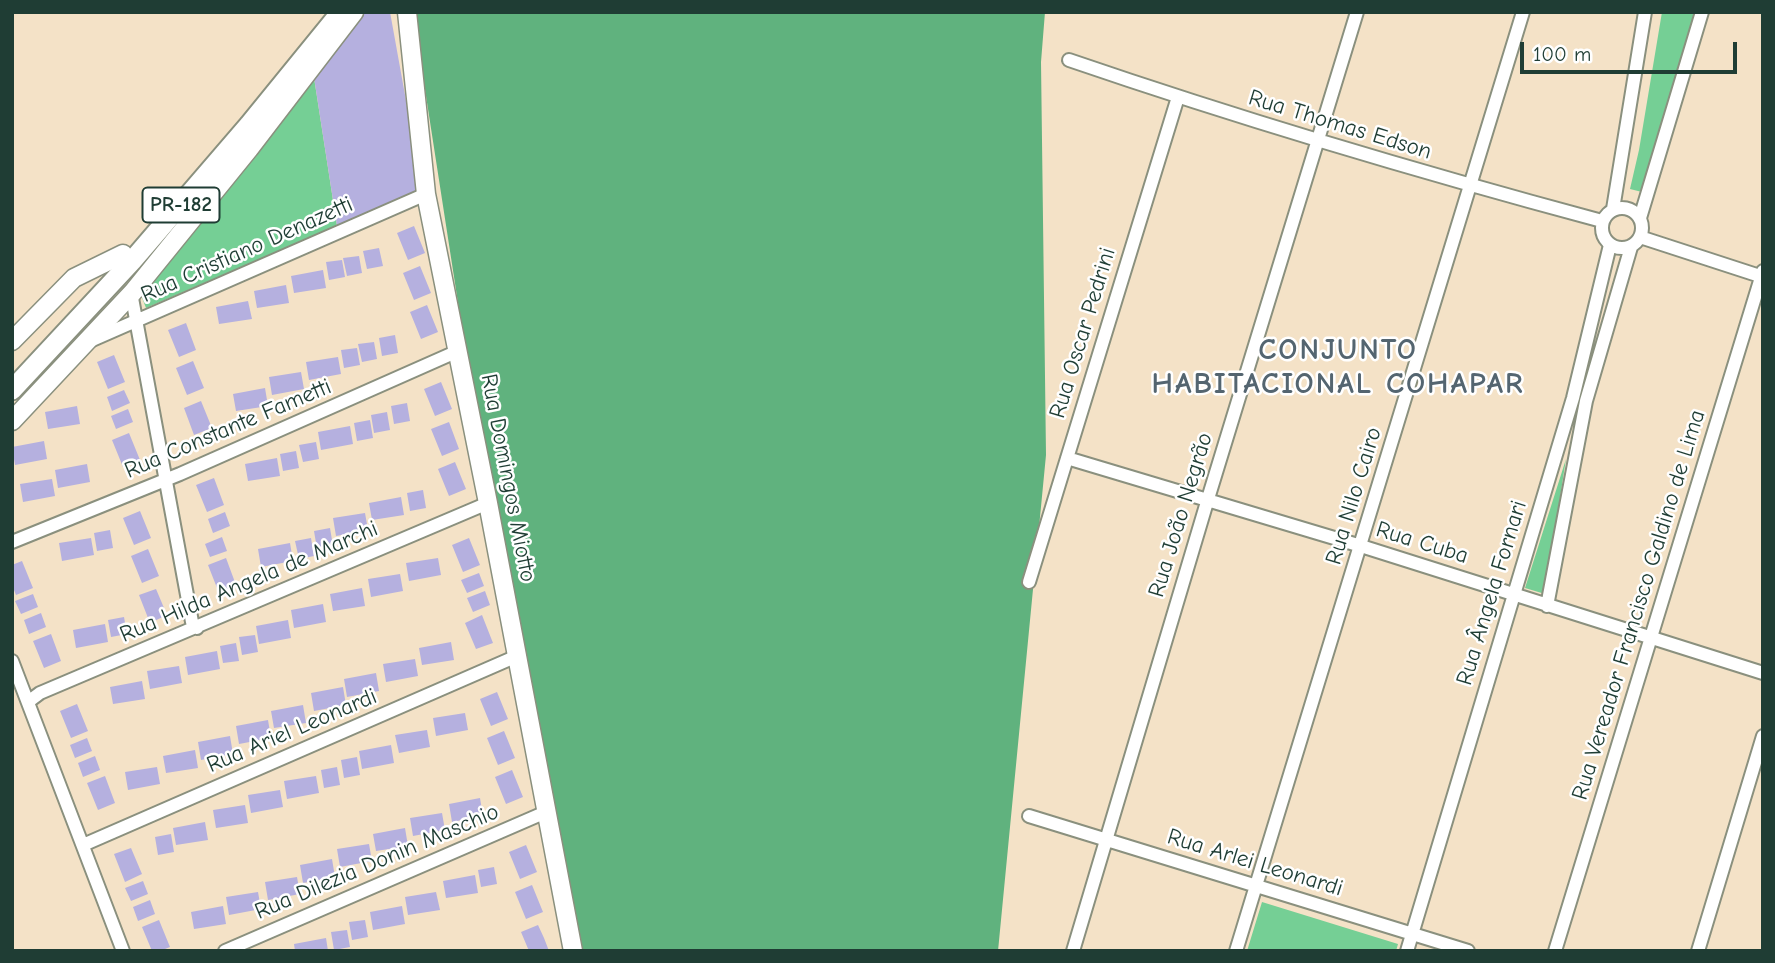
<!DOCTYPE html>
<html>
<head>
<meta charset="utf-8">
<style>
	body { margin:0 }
	#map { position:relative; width:1775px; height:963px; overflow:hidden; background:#f4e2c7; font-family:"Comic Neue",sans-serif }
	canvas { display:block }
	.frame { position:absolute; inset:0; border:14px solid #1f3d34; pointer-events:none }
	.scale { position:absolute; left:1520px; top:42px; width:217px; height:32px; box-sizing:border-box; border:4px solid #1f3d34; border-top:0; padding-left:9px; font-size:21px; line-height:24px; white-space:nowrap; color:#1f3d34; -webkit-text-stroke:5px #fff; paint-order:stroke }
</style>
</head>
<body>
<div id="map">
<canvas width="1775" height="963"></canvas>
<div class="frame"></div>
<div class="scale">100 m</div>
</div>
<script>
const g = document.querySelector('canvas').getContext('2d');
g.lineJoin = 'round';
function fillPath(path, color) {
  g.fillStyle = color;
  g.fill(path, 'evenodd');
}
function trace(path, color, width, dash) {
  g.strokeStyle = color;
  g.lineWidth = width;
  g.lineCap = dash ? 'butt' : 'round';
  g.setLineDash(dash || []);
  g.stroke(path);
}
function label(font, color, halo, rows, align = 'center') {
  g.font = font + ' "Comic Neue",sans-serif';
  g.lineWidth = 5;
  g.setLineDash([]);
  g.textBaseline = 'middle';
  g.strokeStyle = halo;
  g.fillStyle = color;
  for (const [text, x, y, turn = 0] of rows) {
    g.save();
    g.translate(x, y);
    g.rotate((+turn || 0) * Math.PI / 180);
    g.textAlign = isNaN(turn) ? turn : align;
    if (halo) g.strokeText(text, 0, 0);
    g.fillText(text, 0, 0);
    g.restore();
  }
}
fillPath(new Path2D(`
	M1662,12H1701L1646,193L1630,189L1639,150Z
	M313,71L337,226L146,308L139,290Z
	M1566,459L1545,594L1525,588Z
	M1262,902L1398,944L1396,951H1247Z`), '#75cf95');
fillPath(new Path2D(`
	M413,12H1045L1041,62L1046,455L998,951H574L489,503Z`), '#60b27e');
fillPath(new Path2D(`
	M360,12H390L422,189L337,226L313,71Z
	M414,226L425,253L408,260L397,233Z
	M379,248L383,266L367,269L363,251Z
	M359,256L362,273L347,276L343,258Z
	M342,260L345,277L329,280L326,262Z
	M420,266L431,293L414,300L403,273Z
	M323,270L326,288L294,293L291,276Z
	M286,285L289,303L257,308L254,291Z
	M248,301L252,319L219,324L216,307Z
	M427,305L438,332L421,339L410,312Z
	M186,323L196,350L179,357L168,330Z
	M395,335L398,353L382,356L379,338Z
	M374,342L377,359L362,362L358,344Z
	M357,348L360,365L344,368L341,350Z
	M114,355L125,382L108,389L97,362Z
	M338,357L341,374L309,380L306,362Z
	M193,361L204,388L187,395L176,368Z
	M301,372L304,389L272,395L269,377Z
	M441,382L452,409L435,416L424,389Z
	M265,388L268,406L236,411L233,394Z
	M124,390L130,403L112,411L107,397Z
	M201,401L212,428L194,435L184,408Z
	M407,403L410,421L394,424L391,406Z
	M77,406L80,424L48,429L45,412Z
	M128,409L133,422L116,429L111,416Z
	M387,412L390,430L374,433L371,415Z
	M370,420L373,438L357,441L354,423Z
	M449,422L459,449L442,456L431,429Z
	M350,426L353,444L321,450L318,432Z
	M129,433L140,460L123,467L112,440Z
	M44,441L47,459L15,465L12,447Z
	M316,442L319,459L303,462L299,445Z
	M296,451L299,468L283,471L280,454Z
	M277,458L280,476L248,481L245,464Z
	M455,462L466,489L449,496L438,469Z
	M87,464L90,482L58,488L55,470Z
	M214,478L224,505L207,512L196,485Z
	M52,479L55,496L23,502L20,484Z
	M423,490L426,508L410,511L407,493Z
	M401,497L404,515L372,520L369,503Z
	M140,511L151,538L134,545L123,518Z
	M225,512L230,526L213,533L208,519Z
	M365,513L368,530L336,536L333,518Z
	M330,528L333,546L317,549L314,531Z
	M110,530L113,548L97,551L94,533Z
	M222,537L227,551L210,557L205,544Z
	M91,538L94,555L62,561L59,543Z
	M311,538L314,556L299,559L295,541Z
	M469,538L480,565L463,572L452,545Z
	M290,543L293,561L261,567L258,549Z
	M148,549L159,576L142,583L131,556Z
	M226,558L236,585L219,593L208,565Z
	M438,558L441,575L409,581L406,563Z
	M22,561L33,588L16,595L12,585V565Z
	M479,573L484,586L467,593L461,580Z
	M400,574L403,591L371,597L368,579Z
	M362,588L365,606L333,611L330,594Z
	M156,589L167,615L150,623L139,595Z
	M485,591L490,605L473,612L467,598Z
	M33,594L38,607L21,614L15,601Z
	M323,604L326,622L294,628L291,610Z
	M41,613L46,627L29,634L24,620Z
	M482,615L493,643L476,649L465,623Z
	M124,617L127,634L111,637L108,620Z
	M288,620L291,638L259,644L256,626Z
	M105,624L108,642L76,648L73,630Z
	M51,634L61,661L44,668L33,641Z
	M255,635L258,652L242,655L239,637Z
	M451,642L454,660L422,665L419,648Z
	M236,643L239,661L223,663L220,646Z
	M217,651L220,669L188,675L185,657Z
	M415,659L418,676L386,682L383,664Z
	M179,666L182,683L150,689L147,671Z
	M376,673L379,691L347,697L344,679Z
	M142,681L145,699L113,704L110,687Z
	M343,687L346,705L314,711L311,693Z
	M497,692L508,719L491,726L480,699Z
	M77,704L88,731L71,738L60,711Z
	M303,705L306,723L274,728L271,711Z
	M465,713L468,730L436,736L433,718Z
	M268,720L271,738L239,744L236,726Z
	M427,730L430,747L399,753L395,735Z
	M504,731L515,758L498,765L487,738Z
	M230,736L233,754L201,760L198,742Z
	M87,738L92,751L75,758L70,745Z
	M391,745L394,763L362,769L359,751Z
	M195,750L198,768L166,773L163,756Z
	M95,756L100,770L83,777L78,763Z
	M357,757L360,775L344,778L341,760Z
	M157,767L160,784L128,790L125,772Z
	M337,767L340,785L324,788L321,770Z
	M512,770L523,797L506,804L495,777Z
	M105,776L115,803L98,810L87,783Z
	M316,776L319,793L287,799L284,781Z
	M280,790L283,807L251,813L248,795Z
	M480,798L483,816L452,822L449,804Z
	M245,805L248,823L216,828L213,810Z
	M442,813L445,830L413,836L410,818Z
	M205,822L208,840L176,845L173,828Z
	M405,828L408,846L376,851L373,834Z
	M171,834L174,852L158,855L155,837Z
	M369,844L372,861L340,867L337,849Z
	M526,845L537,872L520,879L509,852Z
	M131,848L142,874L125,882L114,854Z
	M332,859L335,877L303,883L300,865Z
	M494,867L497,884L481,887L478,870Z
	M475,875L478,893L446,898L443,881Z
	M297,877L300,894L268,900L265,882Z
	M143,881L148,894L131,901L125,888Z
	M532,885L543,912L526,919L515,892Z
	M258,892L261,909L229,915L226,897Z
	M436,892L440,910L408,915L405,897Z
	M150,900L155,914L138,921L133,907Z
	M223,906L226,924L194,929L191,912Z
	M402,906L405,924L373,930L370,912Z
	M159,920L170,947L160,951H152L142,927Z
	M365,920L368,937L352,940L349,922Z
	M538,925L544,938L549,951H529L521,932Z
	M347,930L350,947L334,950L331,932Z
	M326,938L328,951H295L294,944Z`), '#b5b0df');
const street = new Path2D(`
	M1069,60C1244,120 1423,173 1602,221
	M1602 228a20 20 0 1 1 40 0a20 20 0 1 1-40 0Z
	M1613,209L1645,12
	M1640,218L1702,12
	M1640,237L1763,277
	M133,292L132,298L192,622L197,628
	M90,341L426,194
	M1067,458L1361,546L1763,673
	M12,542L180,474L458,351
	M1029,582L1178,97
	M1547,606L1586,401L1631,247
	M12,661L123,951
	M28,702L40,693L488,503
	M1029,816L1468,951
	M83,845L517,656
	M225,951L546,812
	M1073,951L1207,502L1357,12
	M1236,951L1523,12
	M1407,951L1573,398L1610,245
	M1555,951L1763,271
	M1698,951L1763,736`);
const secondary = new Path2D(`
	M407,12L426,194L488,503L573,951
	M12,341L74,278L123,254
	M12,421L133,292L249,149L354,12`);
const primary = new Path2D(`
	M12,390L132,261L249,125L341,12`);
trace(street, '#8a907e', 16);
trace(secondary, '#8a907e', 21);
trace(primary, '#8a907e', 23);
trace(street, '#fff', 12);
trace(secondary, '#fff', 18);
trace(primary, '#fff', 19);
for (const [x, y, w] of [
	[181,205,77]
]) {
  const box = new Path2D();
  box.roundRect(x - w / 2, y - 17.5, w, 35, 5);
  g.fillStyle = '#fff';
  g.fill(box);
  trace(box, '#1f3d34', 2);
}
label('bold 21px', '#1f3d34', null, [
	["PR-182",181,205]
]);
label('23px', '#1f3d34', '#fff', [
	["Rua Thomas Edson",1340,125,17],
	["Rua Cristiano Denazetti",247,250,-24],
	["Rua Oscar Pedrini",1083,333,-73],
	["Rua Constante Fametti",228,429,-23],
	["Rua Domingos Miotto",508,478,79],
	["Rua Nilo Cairo",1354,496,-73],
	["Rua João Negrão",1181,515,-73],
	["Rua Cuba",1422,543,17],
	["Rua Hilda Angela de Marchi",249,582,-23],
	["Rua Ângela Fornari",1492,593,-73],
	["Rua Vereador Francisco Galdino de Lima",1639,605,-73],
	["Rua Ariel Leonardi",292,731,-23],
	["Rua Dilezia Donin Maschio",377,862,-23],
	["Rua Arlei Leonardi",1255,863,17]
]);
g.letterSpacing = '2px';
label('bold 30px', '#546570', '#fff', [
	["CONJUNTO",1338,351],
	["HABITACIONAL COHAPAR",1338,385]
]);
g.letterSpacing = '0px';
</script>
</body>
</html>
